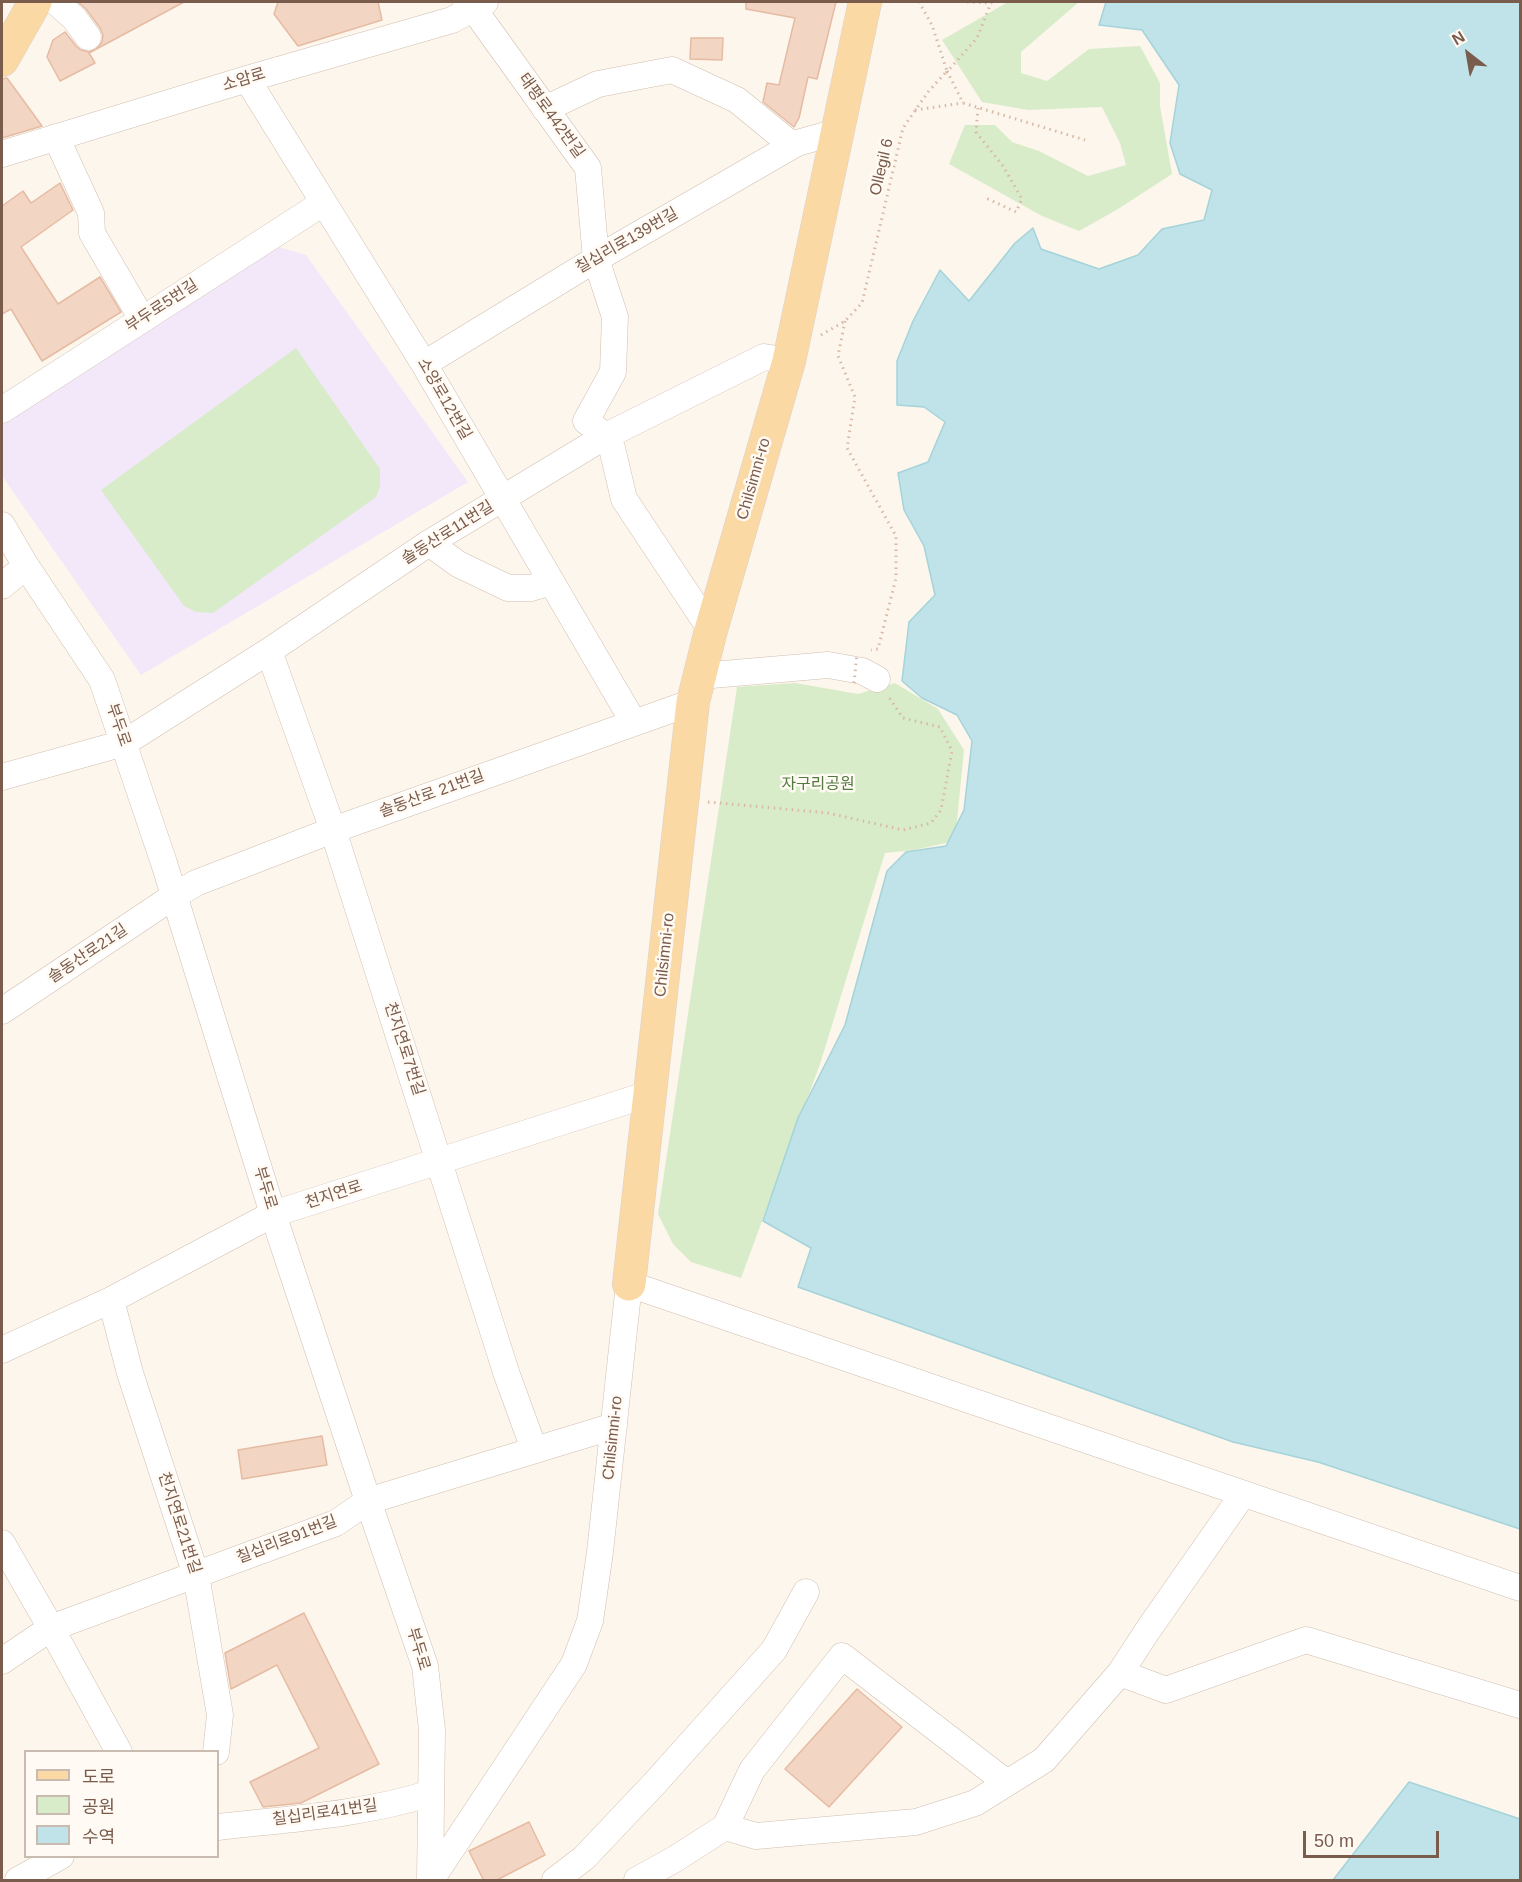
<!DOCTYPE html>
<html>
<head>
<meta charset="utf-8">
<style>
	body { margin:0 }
	#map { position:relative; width:1522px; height:1882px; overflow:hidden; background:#fdf6ec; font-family:Helvetica,"Noto Sans KR",sans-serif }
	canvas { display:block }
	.frame { position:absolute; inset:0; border:3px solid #7a5c4d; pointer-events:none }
	.legend { position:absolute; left:24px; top:1750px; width:195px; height:108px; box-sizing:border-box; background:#fffaf3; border:2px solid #cabbb1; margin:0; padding:8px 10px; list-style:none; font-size:18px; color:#7a5c4d }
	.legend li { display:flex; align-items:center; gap:12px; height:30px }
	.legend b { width:30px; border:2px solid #cabbb1 }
	.north { position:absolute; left:1438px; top:24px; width:60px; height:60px; -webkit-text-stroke:4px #fffaf3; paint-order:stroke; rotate:329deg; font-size:16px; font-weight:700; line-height:24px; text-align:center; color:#7a5c4d }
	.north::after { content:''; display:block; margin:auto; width:21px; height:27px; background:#7a5c4d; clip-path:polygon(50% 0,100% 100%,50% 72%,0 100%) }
	.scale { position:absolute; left:1303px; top:1831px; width:136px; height:27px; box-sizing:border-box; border:3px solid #7a5c4d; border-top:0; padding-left:8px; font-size:18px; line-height:21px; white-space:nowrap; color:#7a5c4d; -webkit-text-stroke:4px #fffaf3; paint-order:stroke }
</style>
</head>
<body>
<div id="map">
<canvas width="1522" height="1882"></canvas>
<div class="frame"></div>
<ul class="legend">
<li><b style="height:8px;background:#fbd9a5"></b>도로</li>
<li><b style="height:16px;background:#d8ecc9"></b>공원</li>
<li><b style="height:16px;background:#bfe3e8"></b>수역</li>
</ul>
<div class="north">N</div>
<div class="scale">50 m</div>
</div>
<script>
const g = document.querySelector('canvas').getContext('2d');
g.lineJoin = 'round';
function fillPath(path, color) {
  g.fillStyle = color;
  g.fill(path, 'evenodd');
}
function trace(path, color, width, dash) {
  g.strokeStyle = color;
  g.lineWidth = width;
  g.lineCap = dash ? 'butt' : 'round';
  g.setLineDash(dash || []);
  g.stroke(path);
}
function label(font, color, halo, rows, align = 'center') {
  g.font = font + ' Helvetica,"Noto Sans KR",sans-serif';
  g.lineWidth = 5;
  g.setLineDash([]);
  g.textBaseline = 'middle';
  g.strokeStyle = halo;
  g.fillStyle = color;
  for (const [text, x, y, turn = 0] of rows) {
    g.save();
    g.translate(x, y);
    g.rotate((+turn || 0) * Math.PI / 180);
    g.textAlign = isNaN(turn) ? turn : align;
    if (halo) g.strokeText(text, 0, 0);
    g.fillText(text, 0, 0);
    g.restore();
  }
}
fillPath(new Path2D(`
	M272,245L306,255L468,482L141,675L2,476V421Z`), '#f3e8fa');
fillPath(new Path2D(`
	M1008,2H1079L1021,52V73L1047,81L1089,49L1140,46L1160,83V106L1172,174L1118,209L1079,231L1042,216L949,164L965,125H995L1012,142L1039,151L1088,176L1126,165L1120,143L1102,107L1028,110L982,102L942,40Z
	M296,348L380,469V486L376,497L213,613L196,612L184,606L101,490Z
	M795,683L858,694L895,683L938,709L964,750L955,841L914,850L885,853L820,1064L741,1278L691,1262L673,1244L658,1214L737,687Z`), '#d8ecc9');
const water = new Path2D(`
	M1106,2H1520V1529L1318,1462L1233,1442L798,1287L811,1248L763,1221L798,1118L845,1025L887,871L906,852L946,846L964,810L972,741L957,715L922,698L902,681L909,622L935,595L924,546L904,510L898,473L928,462L945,422L924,407L897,405V361L913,321L940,270L969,301L1015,243L1033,228L1041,249L1099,269L1138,255L1162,229L1204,220L1212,190L1180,174L1170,143L1179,85L1142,30L1099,25Z
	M1409,1782L1520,1819V1880H1333Z`);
fillPath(water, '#bfe3e8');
trace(water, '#a5d3da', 1.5);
const building = new Path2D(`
	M78,2H184L89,53L95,63L60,81L47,57L53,40L65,32L76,46L81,50L89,52L96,49L102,42L103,35L100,28L86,9Z
	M278,2H378L382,20L298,46L274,14Z
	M746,2H836L817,79L808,77L799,118L794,127L763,102L767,83L779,85L795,18L746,9Z
	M691,38H723L722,60L690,59Z
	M7,78L42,126L2,138V79Z
	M60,183L73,210L21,247L58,304L100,277L121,312L42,361L11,309L2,314V206L23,191L31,203Z
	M322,1436L327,1465L242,1479L238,1450Z
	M304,1613L379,1764L301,1803L263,1807L250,1782L319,1748L277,1665L231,1689L225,1653Z
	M857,1689L902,1727L829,1807L785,1769Z
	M529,1822L545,1855L495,1881H484L469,1851Z`);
fillPath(building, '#f3d5c3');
trace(building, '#e6bba3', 1.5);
const minor = new Path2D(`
	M56,2L74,18L88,37
	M466,2L473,8L588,168L596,259L615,317L613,372L586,421L599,431L612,448L624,499L711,630
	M247,79L424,364L634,723
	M545,109L598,84L672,70L737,100L787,141L790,147
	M56,137L91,213L92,233L142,319
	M2,154L247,79L452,20L485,2
	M424,364L596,259L797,143L837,132
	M2,410L323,203
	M2,525L26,566L102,680L164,863L273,1214L368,1501L425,1666L432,1730L430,1880
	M429,543L458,564L508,588H531L551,582
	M2,586L26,566
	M269,651L333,830L507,1375L534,1449
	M700,676L828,665L862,671L877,679
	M2,777L124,743L269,651L429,543L604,437L764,357L789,361
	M2,1011L174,896L196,883L333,830L693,702
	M111,1300L130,1373L196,1575L220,1715L216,1752
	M2,1350L111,1300L273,1214L649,1094
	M2,1543L51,1628L119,1752
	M2,1661L51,1628L336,1523L368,1501L614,1426
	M1120,1673L1148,1630L1243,1494
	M218,1827C288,1819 362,1815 431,1793
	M725,1827L752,1770L842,1656L1007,1783
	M18,1880L61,1856
	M431,1880L574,1664L590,1621L600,1552L629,1284L1520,1588
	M555,1880L584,1858L655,1783L774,1650L806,1592
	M637,1880L675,1859L725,1827L756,1836L916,1822L975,1803L1044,1760L1120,1673L1166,1690L1306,1640L1520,1705`);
const major = new Path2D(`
	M2,60L35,2
	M629,1284L693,702L711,630L789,361L865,2`);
trace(minor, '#d1beb0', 27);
trace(major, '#dad1cd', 34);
trace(new Path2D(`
	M967,2L991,3
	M947,71L963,103L1085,140
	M946,73L977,38L991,3L994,2
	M978,108L976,132L1003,166L1022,199L1016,212L986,198
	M915,110L963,103
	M845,321L838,356L855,397L847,448L896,536V578L878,649L871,650
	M821,335L845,321L862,303L903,128L928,92L947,71L932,25L919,2
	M708,802L828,813L903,830L931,823L941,810L952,751L940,727L903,718L888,696`), '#d9b8a5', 3, [1.5, 4.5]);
trace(minor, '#fff', 26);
trace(major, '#fbd9a5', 33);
trace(new Path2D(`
	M854,683L857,654`), '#d9b8a5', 3, [1.5, 4.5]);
label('16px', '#7a5c4d', '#fffaf3', [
	["소암로",244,80,-17],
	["태평로442번길",551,116,54],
	["Ollegil 6",882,167,-77],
	["칠십리로139번길",627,241,-30],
	["부두로5번길",162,306,-33],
	["소양로12번길",444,399,60],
	["Chilsimni-ro",754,479,-74],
	["솔동산로11번길",448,533,-32],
	["부두로",118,725,71],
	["솔동산로 21번길",432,794,-20],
	["솔동산로21길",88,954,-34],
	["Chilsimni-ro",665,955,-84],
	["천지연로7번길",404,1049,72],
	["부두로",265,1188,73],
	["천지연로",334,1195,-18],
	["Chilsimni-ro",613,1438,-84],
	["천지연로21번길",179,1523,72],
	["칠십리로91번길",287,1540,-21],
	["부두로",418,1649,73],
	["칠십리로41번길",325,1813,-8]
]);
label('16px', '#537a41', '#fffaf3', [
	["자구리공원",818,785]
]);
</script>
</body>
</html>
